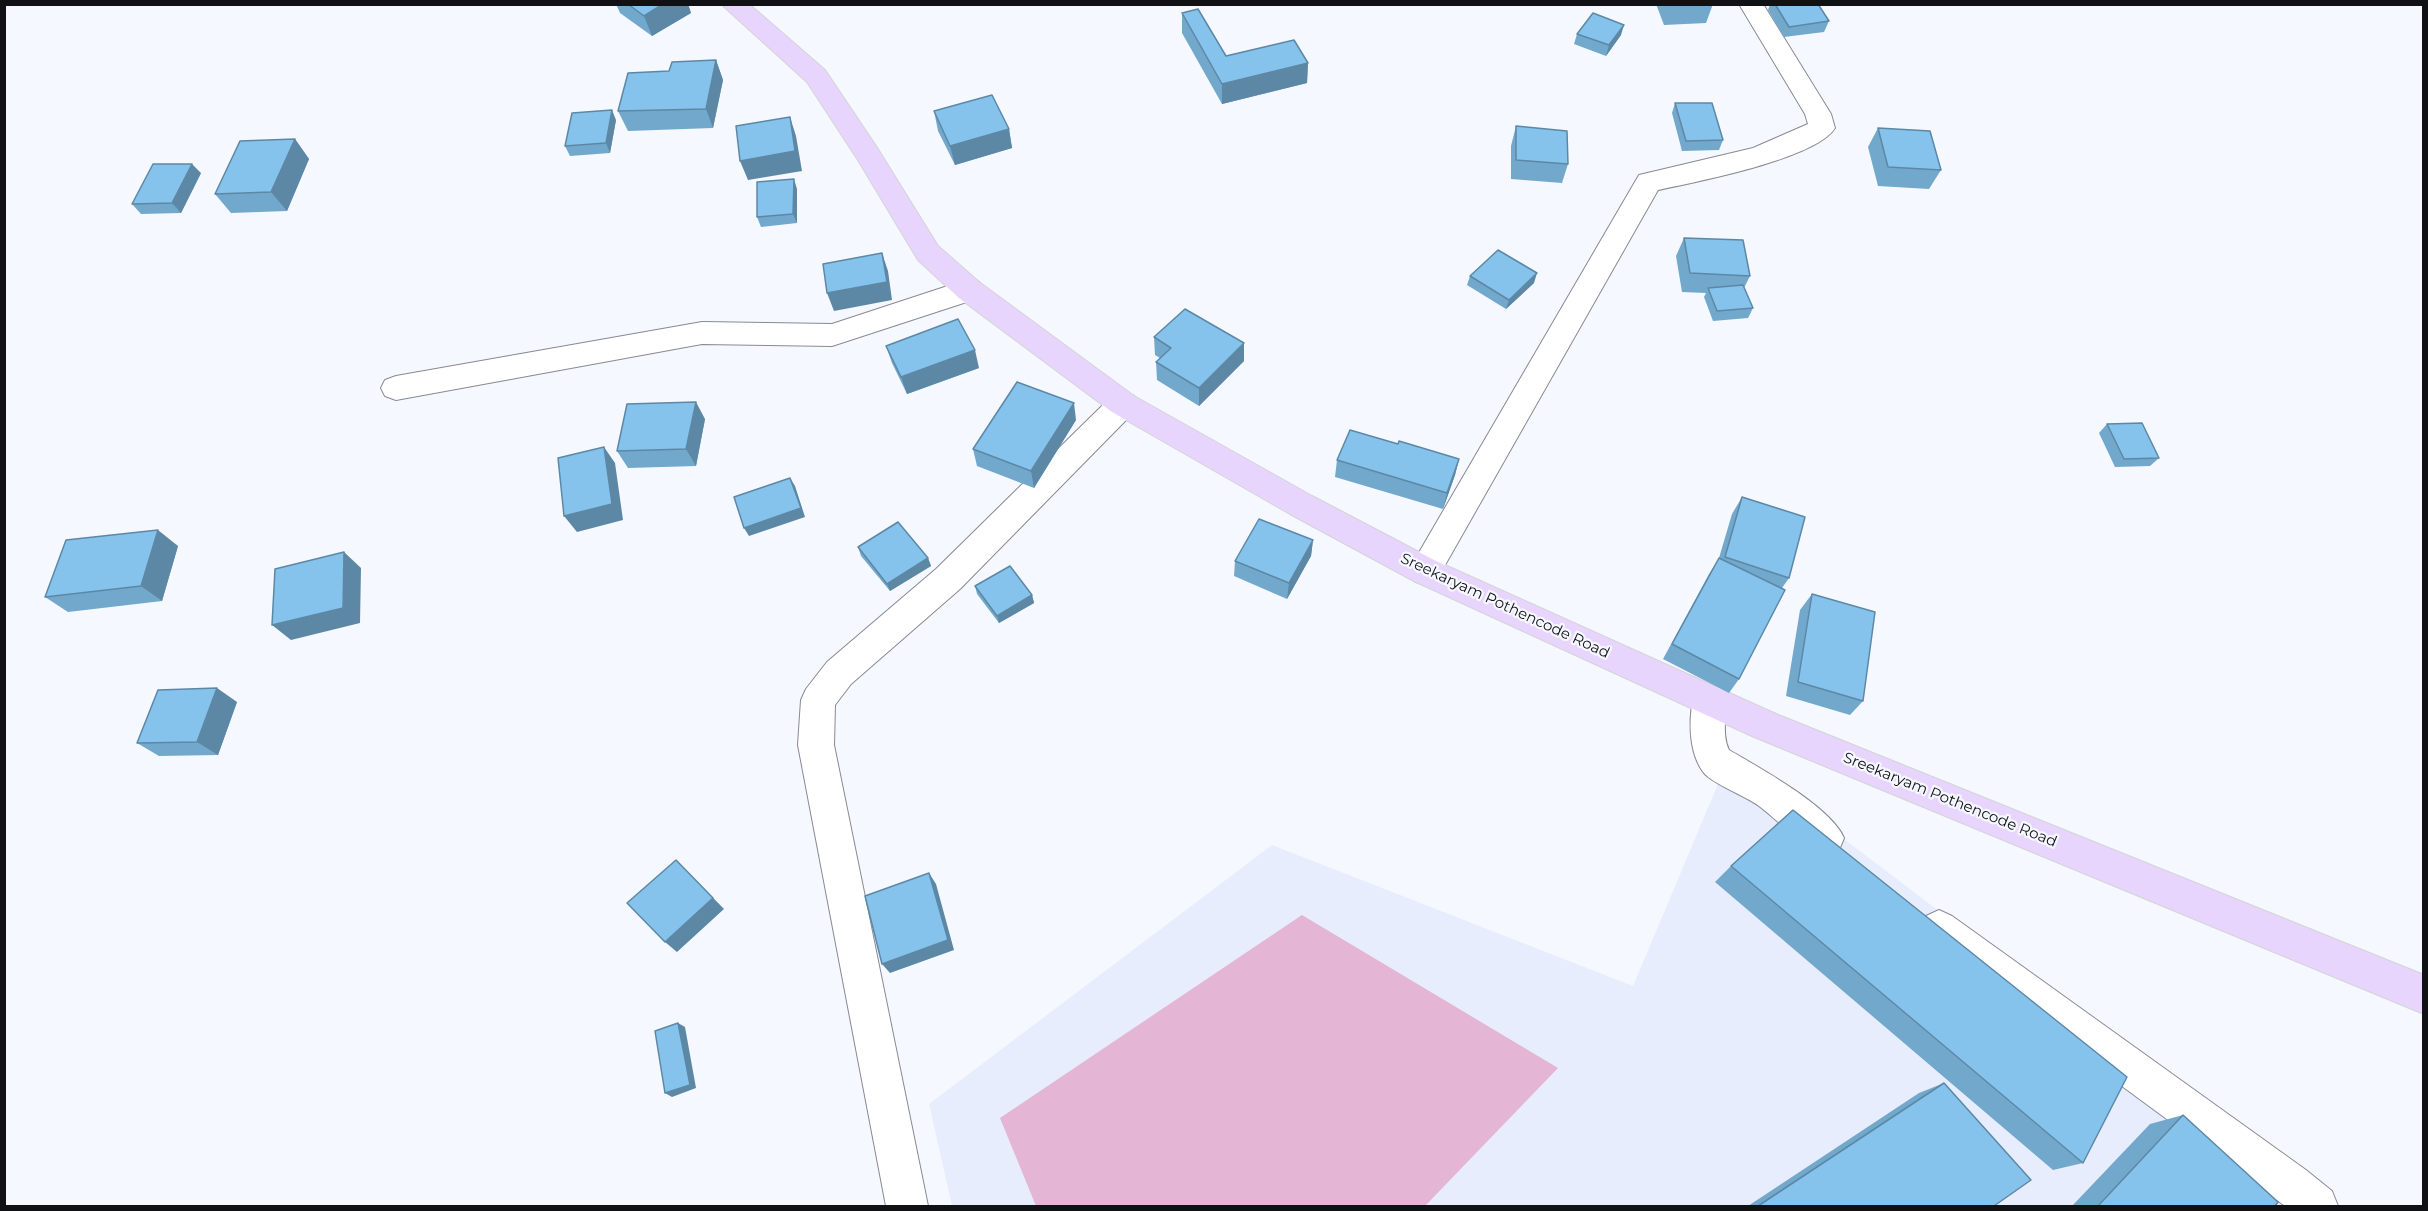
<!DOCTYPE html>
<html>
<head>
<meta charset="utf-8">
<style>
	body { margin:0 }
	#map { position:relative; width:2428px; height:1211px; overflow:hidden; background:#f5f8ff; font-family:Montserrat,sans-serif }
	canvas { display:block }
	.frame { position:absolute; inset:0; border:6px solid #101115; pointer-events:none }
</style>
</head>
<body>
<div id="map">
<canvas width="2428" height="1211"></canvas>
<div class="frame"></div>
</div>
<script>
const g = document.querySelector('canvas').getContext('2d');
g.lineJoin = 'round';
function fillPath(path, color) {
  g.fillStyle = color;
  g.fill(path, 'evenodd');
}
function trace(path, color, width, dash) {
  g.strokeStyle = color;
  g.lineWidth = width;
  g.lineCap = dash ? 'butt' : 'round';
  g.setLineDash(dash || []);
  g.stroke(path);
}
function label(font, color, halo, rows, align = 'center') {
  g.font = font + ' Montserrat,sans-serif';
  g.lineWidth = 4.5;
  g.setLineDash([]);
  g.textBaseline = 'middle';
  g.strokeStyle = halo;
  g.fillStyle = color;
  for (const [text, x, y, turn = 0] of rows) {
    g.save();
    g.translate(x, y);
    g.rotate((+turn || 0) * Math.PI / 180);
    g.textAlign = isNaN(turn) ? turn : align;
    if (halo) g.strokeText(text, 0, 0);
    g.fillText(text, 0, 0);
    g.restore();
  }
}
fillPath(new Path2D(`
	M1731,753L2327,1206H952L929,1104L1272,845L1633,986Z`), '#e8edfd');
fillPath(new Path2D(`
	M1302,915L1558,1068L1425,1206H1036L1000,1118Z`), '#e4b5d4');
const minor = new Path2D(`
	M1739,4H1763L1831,114L1835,128C1816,159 1695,182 1658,190L1436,581L1425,585L1414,581L1409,571L1414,561L1639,175L1753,148L1808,124L1805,114Z
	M969,279L979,282L983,290L979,298L832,346L702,344L396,400L385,396L381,388L385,380L396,376L702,322L832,324Z
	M1123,392L1134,396L1138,404L1134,412L960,589L851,684L835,705L834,745L928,1206H886L798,745L801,700L806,689L827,662L936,569L1112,396Z
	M1709,685L1721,689C1730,709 1720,731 1729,750C1760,768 1831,807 1844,838L1839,850L1826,855C1801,845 1781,823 1759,806C1746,796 1713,784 1704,773C1688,753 1687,712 1697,689Z
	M1939,910L1952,916L2306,1170L2332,1191L2338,1206H2285L1926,942L1920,929L1926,916Z`);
const major = new Path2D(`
	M721,4H749L825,70L876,146L938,246L979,282L1134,396L1312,496L1436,561L1776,714L2424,975V1014L1752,736L1414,581L1290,514L1112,412L959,298L918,260L858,160L807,82Z`);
trace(minor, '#878a95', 2);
trace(major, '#d4d4d5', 2);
fillPath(minor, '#fff');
fillPath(major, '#e8d5fe');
fillPath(new Path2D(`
	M616,4H688L691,13L652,36L620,13Z
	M1656,4H1713L1706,23L1664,25Z
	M1770,4H1818L1829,21L1824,32L1784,37L1768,10Z
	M1182,13L1226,56L1308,63L1307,83L1222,104L1182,33Z
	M1577,34L1621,35L1606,56L1574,44Z
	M716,60L723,80L713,128L628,131L618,111L669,71Z
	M1675,103L1723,140L1719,150L1682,151L1672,113Z
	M934,111L1009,129L1012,148L955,165L938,131Z
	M616,120L610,153L570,156L565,146Z
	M1516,126L1568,164L1562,183L1511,179V146Z
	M1878,128L1941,170L1929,189L1878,186L1868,147Z
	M295,139L309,159L287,211L231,213L215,194Z
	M201,173L181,213L141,214L132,204Z
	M797,189V223L761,227L757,217Z
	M1684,238L1750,276L1744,288L1753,308L1748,318L1713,321L1704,297L1706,293L1682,292L1676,256Z
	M1470,276L1534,283L1506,309L1467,285Z
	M1154,337L1244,361L1199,406L1157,380L1156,362L1160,358L1155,355Z
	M886,346L979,368L907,394L892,363Z
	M705,419L696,466L628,468L617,451Z
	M1076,420L1034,488L977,466L973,449Z
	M2107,424L2159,458L2150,466L2115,467L2099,433Z
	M1398,444L1459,459L1455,475L1443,509L1335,477L1337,460Z
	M1742,497L1789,578L1782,588L1739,679L1729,693L1663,659L1709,574L1719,558L1732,514Z
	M1313,540L1311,556L1287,599L1234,576L1235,561Z
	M178,546L162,601L68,612L45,597Z
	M858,547L928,558L931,566L890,591L861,556Z
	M975,586L1032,595L1034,603L999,623L977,594Z
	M1812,594L1863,701L1850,715L1786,696L1800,610Z
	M237,702L218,755L159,756L137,743Z
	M1731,866L2083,1163L2053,1170L1715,882Z
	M1944,1083L1994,1206H1748L1919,1093Z
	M2183,1115L2275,1206H2072L2150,1124Z`), '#72a8cb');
fillPath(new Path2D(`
	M663,4H688L691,13L652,36L644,16Z
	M1624,25L1621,35L1606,56L1609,45Z
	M716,60L723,80L713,128L706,109Z
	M1308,63L1307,83L1222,104V84Z
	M612,110L616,120L610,153L606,143Z
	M790,117L796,136L802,171L748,180L740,161Z
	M1009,129L1012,148L955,165L950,146Z
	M295,139L309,159L287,211L271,192Z
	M192,164L201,173L181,213L172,203Z
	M794,179L797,189V223L793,214Z
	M882,253L888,271L892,300L834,311L827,293Z
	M1537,273L1534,283L1506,309L1509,300Z
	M1244,343V361L1199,406V388Z
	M975,350L979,368L907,394L901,377Z
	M696,402L705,419L696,466L686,449Z
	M1074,403L1076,420L1034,488L1031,471Z
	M604,447L615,463L623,520L577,532L564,516Z
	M1459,459L1455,475L1443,509L1447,493Z
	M790,478L795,486L805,517L749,536L744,528Z
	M158,530L178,546L162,601L141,586Z
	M1313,540L1311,556L1287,599L1289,583Z
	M344,552L361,568L360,623L291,640L272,625Z
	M928,558L931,566L890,591L887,584Z
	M1032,595L1034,603L999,623L997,616Z
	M217,688L237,702L218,755L197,742Z
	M676,860L724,909L677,952L665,942Z
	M929,873L936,884L954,950L890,973L882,964Z
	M678,1023L685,1027L696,1088L672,1097L665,1093Z`), '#5d88a5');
const building = new Path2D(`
	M628,4H663L644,16Z
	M1775,4H1818L1829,21L1789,27Z
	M1198,9L1226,56L1294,40L1308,63L1222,84L1182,13Z
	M1593,13L1624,25L1609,45L1577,34Z
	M716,60L706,109L618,111L628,73L669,71L672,62Z
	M992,95L1009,129L950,146L934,111Z
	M1675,103H1712L1723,140L1686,141Z
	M612,110L606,143L565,146L572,113Z
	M790,117L795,151L740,161L736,126Z
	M1516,126L1567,131L1568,164L1516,160Z
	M1878,128L1930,131L1941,170L1888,167Z
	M295,139L271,192L215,194L240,141Z
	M153,164H192L172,203L132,204Z
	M794,179L793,214L757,217V182Z
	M1684,238L1743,240L1750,276L1690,273Z
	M1498,250L1537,273L1509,300L1470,276Z
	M882,253L887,282L827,293L823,264Z
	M1743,285L1753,308L1717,311L1708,288Z
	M1185,309L1244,343L1199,388L1156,362L1171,348L1154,337Z
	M958,319L975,350L901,377L886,346Z
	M1017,382L1074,403L1031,471L973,449Z
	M696,402L686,449L617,451L627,404Z
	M2142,423L2159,458L2124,459L2107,424Z
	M1350,430L1398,444L1399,441L1459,459L1447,493L1337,460Z
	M604,447L612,504L564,516L558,458Z
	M790,478L801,508L744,528L734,497Z
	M1742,497L1805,517L1789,578L1725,557Z
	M1259,519L1313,540L1289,583L1235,561Z
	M898,522L928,558L887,584L858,547Z
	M158,530L141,586L45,597L66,540Z
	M344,552L343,608L272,625L275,569Z
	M1719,558L1785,590L1739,679L1672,644Z
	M1010,566L1032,595L997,616L975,586Z
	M1812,594L1875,612L1863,701L1798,682Z
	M217,688L197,742L137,743L158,690Z
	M1793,810L2127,1077L2083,1163L1731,866Z
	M676,860L713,898L665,942L627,903Z
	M929,873L948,940L882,964L865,896Z
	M678,1023L690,1085L665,1093L655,1031Z
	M1944,1083L2031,1180L1994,1206H1758Z
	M2183,1115L2278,1202L2275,1206H2098Z`);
fillPath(building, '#85c3ec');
trace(building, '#5d88a5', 1.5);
label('15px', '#101115', '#f5f8ff', [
	["Sreekaryam Pothencode Road",1505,606,25],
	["Sreekaryam Pothencode Road",1950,800,22]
]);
</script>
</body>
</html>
